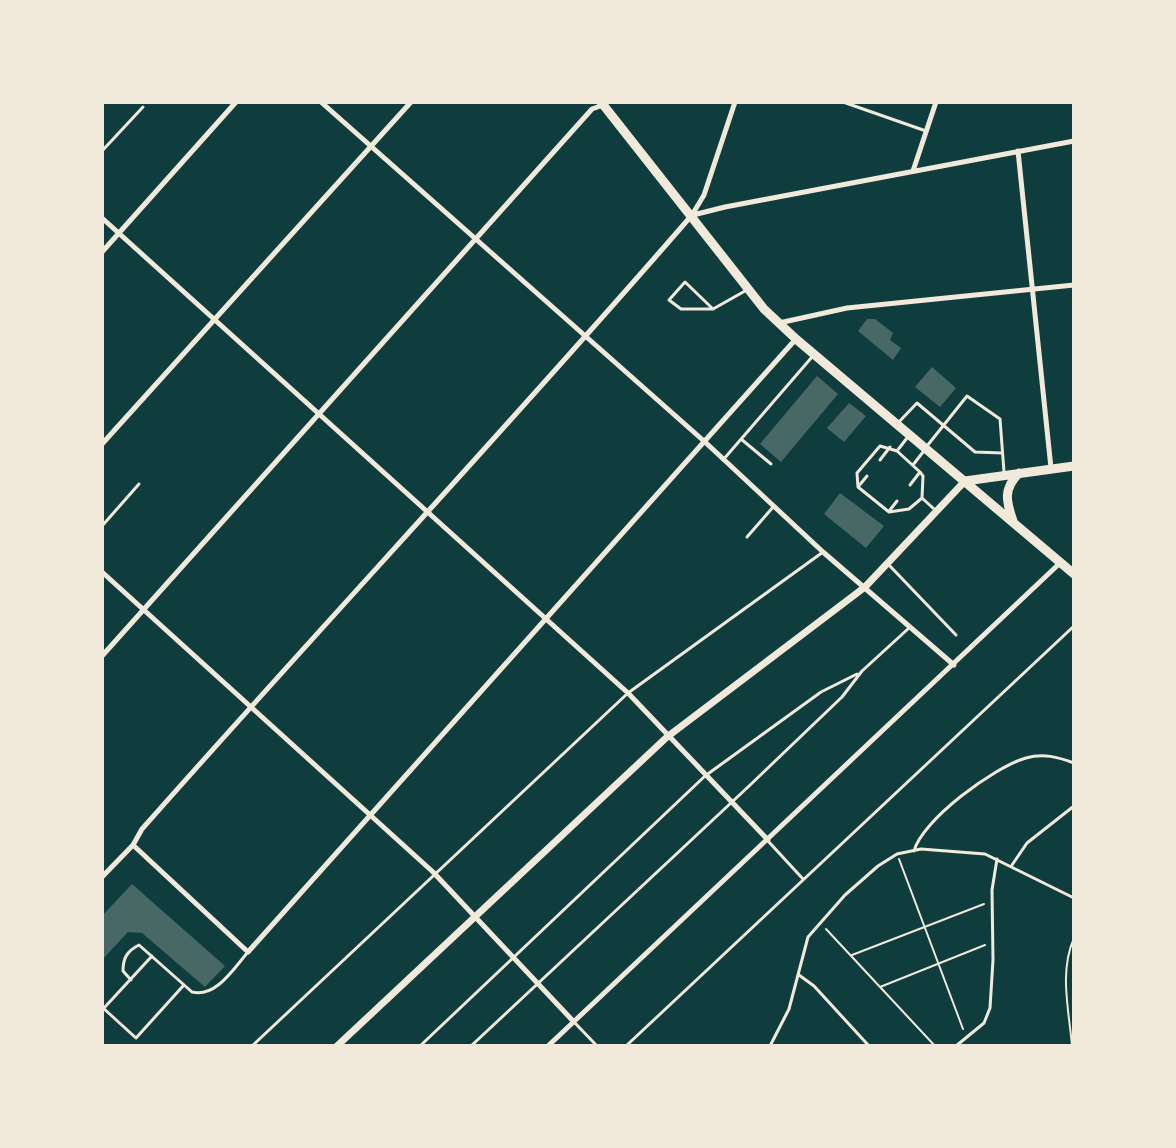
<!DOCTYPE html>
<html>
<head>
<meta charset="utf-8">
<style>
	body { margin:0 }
	#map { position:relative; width:1176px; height:1148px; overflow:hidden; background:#0f3d3e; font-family:Roboto,sans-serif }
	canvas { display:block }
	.frame { position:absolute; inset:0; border:104px solid #f1e9da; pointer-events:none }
</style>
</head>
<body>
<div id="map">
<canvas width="1176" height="1148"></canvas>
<div class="frame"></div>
</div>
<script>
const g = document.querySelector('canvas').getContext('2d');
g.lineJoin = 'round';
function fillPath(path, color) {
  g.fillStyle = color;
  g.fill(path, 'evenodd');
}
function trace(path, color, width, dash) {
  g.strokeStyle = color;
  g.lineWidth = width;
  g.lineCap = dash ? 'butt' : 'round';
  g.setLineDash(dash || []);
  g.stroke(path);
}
fillPath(new Path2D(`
	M867,319H875L893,333L890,340L901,348L893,360L858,331Z
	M932,367L956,388L940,407L915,387Z
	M817,376L838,394L781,462L760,444Z
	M849,403L866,416L844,442L827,428Z
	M840,493L884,526L866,548L824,514Z
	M132,884L225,966L205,987L142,933L128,932L102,960V916Z`), '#486865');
trace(new Path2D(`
	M899,859L963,1029
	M826,929L935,1046
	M852,955L984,904
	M880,987L985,945
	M1072,1046C1069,1010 1059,972 1074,938`), '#f1e9da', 2);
trace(new Path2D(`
	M843,102L926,131
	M102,151L143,107
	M713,309H681L669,300L685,282L713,309L745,291
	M897,424L917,403L975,452L1002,453
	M907,438L897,451L920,472L923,476L922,498L934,509
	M741,439L771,464
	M927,446L967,396L1000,419L1004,472
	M723,460L812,357
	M880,460L890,447
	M913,465L923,452
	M867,476L858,487L889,512L909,509L922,498
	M910,485L920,472
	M858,487L857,473L880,446L897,451
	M890,510L897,501
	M102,526L139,484
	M747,537L774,506
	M888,564L956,635
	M768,841L803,879
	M914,851C922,820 994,767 1026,758C1043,753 1058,757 1074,763
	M1012,865L1027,843L1074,806
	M799,975L814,986L869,1046
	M131,980L123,971C123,958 127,951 139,945L192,992C216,998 234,968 248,952
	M102,1007L136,1038L183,986
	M104,1008L152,956
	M575,1023L597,1046
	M252,1046L628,693L823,552
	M420,1046L705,776L821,692L857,674
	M471,1046L748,787L842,697L862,671L909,628
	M626,1046L1074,626
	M770,1046L789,1009L808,937L845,895L878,866L897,854L921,849L985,854L1074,898
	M956,1046L984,1023L990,1008L993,960L992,890L997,859`), '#f1e9da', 3);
trace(new Path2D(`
	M321,102L705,442L823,552L954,665
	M1018,151L1051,468
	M913,171L936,102
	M693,215L725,207L1074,141
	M102,218L628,693L768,840
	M102,252L236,102
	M779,323L847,308L1074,285
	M102,444L411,102
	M102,572L433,872L574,1022
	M102,656L592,109L603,105
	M133,845L248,952L795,340
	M102,877L133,845L142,829C324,623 512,423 692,215L704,195L735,102
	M548,1046L1060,563`), '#f1e9da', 5);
trace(new Path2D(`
	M337,1046L667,737L865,587L965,481`), '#f1e9da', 7);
trace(new Path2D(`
	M601,102L764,309L796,339L1074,574
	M965,481L1074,466
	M1013,521C1006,501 1003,489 1019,473`), '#f1e9da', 9);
</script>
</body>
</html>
